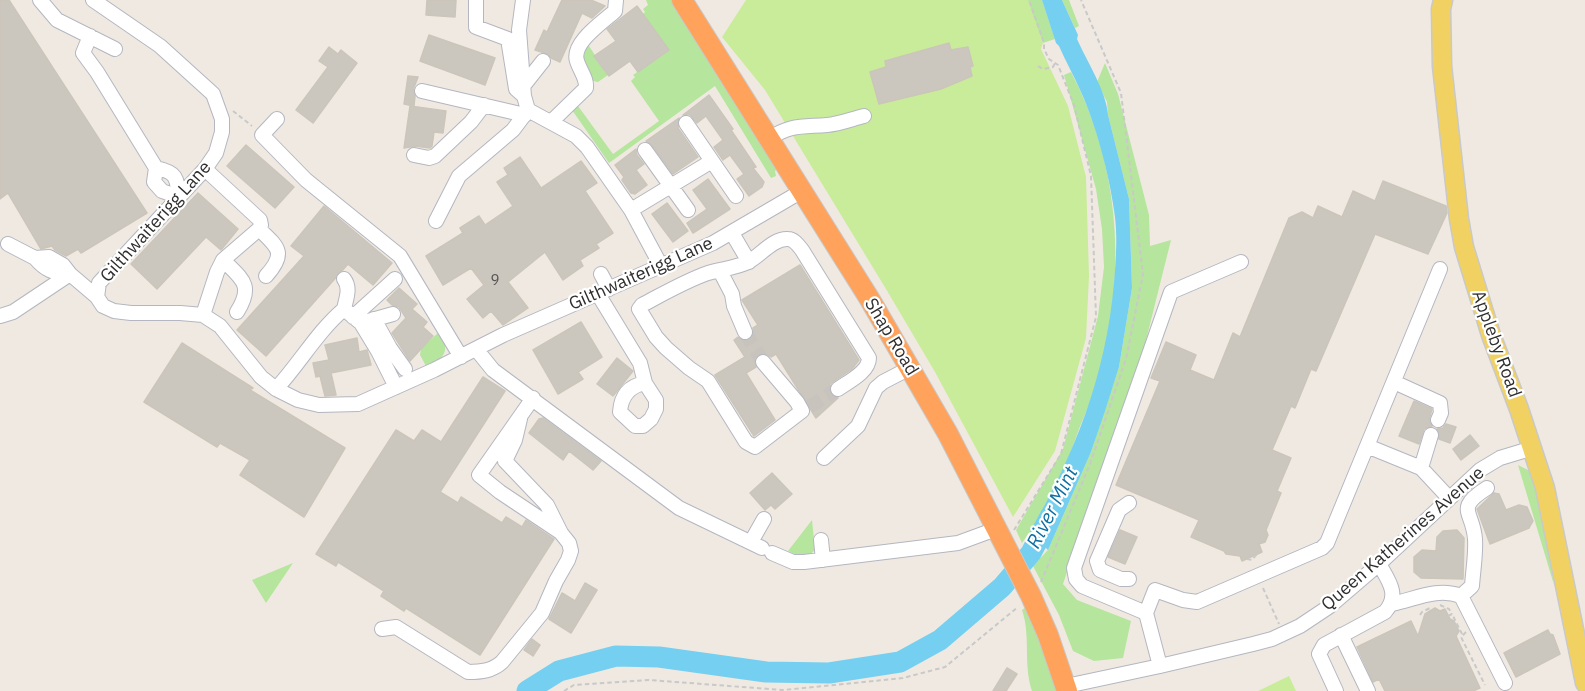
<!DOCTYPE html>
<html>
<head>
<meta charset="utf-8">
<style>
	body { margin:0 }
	canvas { display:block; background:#efe9e1 }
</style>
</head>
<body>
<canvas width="1585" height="691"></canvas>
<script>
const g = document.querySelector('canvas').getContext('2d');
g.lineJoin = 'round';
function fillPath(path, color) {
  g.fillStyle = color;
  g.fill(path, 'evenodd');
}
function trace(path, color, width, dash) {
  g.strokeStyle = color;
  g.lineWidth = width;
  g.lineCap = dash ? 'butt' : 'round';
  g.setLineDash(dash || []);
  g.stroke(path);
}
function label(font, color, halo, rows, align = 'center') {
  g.font = font + ' "IBM Plex Sans",sans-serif';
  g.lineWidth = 4.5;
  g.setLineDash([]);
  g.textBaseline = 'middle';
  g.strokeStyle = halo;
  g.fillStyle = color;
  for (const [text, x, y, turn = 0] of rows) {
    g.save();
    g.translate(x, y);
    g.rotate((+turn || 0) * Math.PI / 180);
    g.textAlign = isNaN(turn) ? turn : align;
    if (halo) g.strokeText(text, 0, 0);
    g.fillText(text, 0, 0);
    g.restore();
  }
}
fillPath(new Path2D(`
	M646,0H674L777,169L775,171L776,176L771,178L715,86L609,163L572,110L578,106L613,154L659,121L631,81L635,77L633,75L669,50L643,14L645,12L643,9L648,5Z
	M1025,0H1042L1055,39L1043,43Z
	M1062,0H1069L1079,26L1075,28Z
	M589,46L608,75L598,82L593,81L585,69L581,54L586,47Z
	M1105,63L1118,94L1149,215L1150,246L1171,240L1144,348L1124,418L1086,515L1063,584L1077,600L1131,621L1123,658L1094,661L1073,651L1059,615L1033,566L1048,550L1091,452L1119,367L1132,288L1129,199L1108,115L1107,102L1097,82Z
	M1071,72C1118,160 1126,264 1103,360C1098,384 1088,407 1079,429C1065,469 1048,509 1022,543L1016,530L1063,449L1098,316L1104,267L1102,229L1096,189L1064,75Z
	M440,331C450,351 446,358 426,366L420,355L421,349Z
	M1518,465L1530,471L1542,512L1554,585Z
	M812,520L815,550C807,559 797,556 788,551Z
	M293,563L266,603L252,580Z
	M1026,607L1058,691H1032C1023,664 1031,636 1022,610Z`), '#b6e59e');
fillPath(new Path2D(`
	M746,0H1028L1043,43L1041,49L1068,106L1086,177L1089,276L1086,338L1055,451L1013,517L935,372L886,289L765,90L722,37Z
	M1289,676L1296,691H1258Z`), '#c9ec9a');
fillPath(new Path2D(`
	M1042,0H1062L1078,35L1077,39C1087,62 1106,90 1108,115L1129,199L1132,288L1119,367L1105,411L1091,452L1048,550L1030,532C1075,453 1106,375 1114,283C1116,259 1118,234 1114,210C1109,174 1096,125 1081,92C1074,76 1066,62 1059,46L1056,43Z`), '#75cff0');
trace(new Path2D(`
	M527,691L559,671L616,656L659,657L766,672L829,673L900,662L940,640L1002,587L1031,553L1051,515`), '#75cff0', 21);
const building = new Path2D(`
	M0,0H9L147,213L81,253L78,249L66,256L55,250L52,246L41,249L8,193L0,199Z
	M427,0H456L455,17L426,15Z
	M562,0H591L605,6L592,18L582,13L560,62L551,58L548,54L535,50L544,30L547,32Z
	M637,6L669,50L638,72L630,61L609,76L594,56L616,41L607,29Z
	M429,35L495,58L485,85L420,61Z
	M949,43L951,50L968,47L973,66L970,67L972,76L941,89L879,104L870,72L886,67L885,61Z
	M329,47L338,54L341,50L357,63L313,123L296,110L328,67L319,61Z
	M408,76L418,77L413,90L415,96L414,106L404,104Z
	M709,95L733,129L731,130L756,167L753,168L764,182L762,187L749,196L737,179L744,174L730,155L723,160L714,147L723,140L706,116L697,123L690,115H683Z
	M410,106L446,111L443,133L434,132L432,146L430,148L415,146L404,148Z
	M679,118L678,128L698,157L673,174L652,145L646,141Z
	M246,145L294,187L275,208L227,166Z
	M636,149L637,155L644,164L636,170L647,185L635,194L631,193L622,180L624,177L615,165Z
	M520,157L541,188L581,161L597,183L585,191L613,233L596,244L599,248L580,260L583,266L563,280L545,252L508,282L528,308L503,325L491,311L483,318L467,299L484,285L471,268L443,285L426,256L463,233L460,228L479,216L485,225L513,206L497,182L508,175L504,168Z
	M708,179L730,209L693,233L687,223L707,209L693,190Z
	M1383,181L1446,206L1447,213L1428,254L1375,234L1316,371L1311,369L1295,408L1291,406L1272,450L1291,458L1277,491L1281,493L1266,530L1268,535L1265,542L1259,544L1262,552L1242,561L1240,556L1226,554L1224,551L1191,537L1199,520L1116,485L1160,381L1151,378L1166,342L1196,355L1190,370L1214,380L1233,333L1240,337L1289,218L1302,212L1313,218L1318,206L1342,217L1353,191L1375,201Z
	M198,193L238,229L221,250L206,237L157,289L131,264Z
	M667,203L688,231L673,242L652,214Z
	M324,206L392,263L373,285L348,264L266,356L237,330L304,256L291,246Z
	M800,265L859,360L852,369L830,384V393L838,398L816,418L776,354L771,357L765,353L758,355L754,360L756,367L746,373L775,420L754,436L715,375L745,357L734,340L738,337L743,341L749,340L754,334L753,328L758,325L742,300Z
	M399,288L417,304L412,309L427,322L423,327L433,336L410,361L392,333L406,318L399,307L392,305L387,300Z
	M581,322L602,357L578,372L583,379L558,394L533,350Z
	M357,338L359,352L367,350L371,365L331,373L336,395L325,396L320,376L316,377L313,363L329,360L325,345Z
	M182,343L253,388L250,390L345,448L304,517L240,475L250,460L220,443L217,447L144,402Z
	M617,358L633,371L613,396L597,384Z
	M483,377L505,391L440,492L458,503L461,497L502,523L506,517L522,527L526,520L554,539L480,655L406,608L404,611L381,596L384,591L338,562L336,566L316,554L396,430L414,441L422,430L441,442Z
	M1414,401L1432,409L1429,420L1432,426L1424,429L1419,444L1399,436Z
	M543,418L601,461L593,470L569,451L563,460L529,433L539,419Z
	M1446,424L1456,427L1450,443L1439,439L1437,429L1443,428Z
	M1470,435L1479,446L1461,460L1453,449Z
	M772,473L792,494L775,509L771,505L765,510L750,493Z
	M1494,493L1499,494L1506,510L1519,505L1527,507L1533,521L1529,528L1490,544L1477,509Z
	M1120,530L1137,537L1125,564L1108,557Z
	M1457,530L1464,538L1463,579L1421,578L1414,572V557L1422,550L1436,551L1437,537L1443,531Z
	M585,583L597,590L571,633L549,619L562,593L575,601Z
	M1435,608L1440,611L1445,609L1450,619L1454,621L1459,631L1456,636L1480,688L1473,691H1385L1379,679L1373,682L1357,647L1411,621L1418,636L1425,614Z
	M1548,630L1550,634L1553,635L1560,654L1516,677L1504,653Z
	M532,639L540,645L533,656L524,650Z
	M1007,668L1017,674L1006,691H993Z`);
fillPath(building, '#cbc7bf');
trace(building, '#cbc5ba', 1.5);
trace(new Path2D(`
	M745,332L763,362
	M809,407L838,389`), '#c8c4bd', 14, [14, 7]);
const minor = new Path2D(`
	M40,0L57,20L115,49
	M93,0L160,46L213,94L222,119V132L216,153L205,169L99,283L97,297L103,306L114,311L131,313H180L203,315L220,326L261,377L276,389L298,400L319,405L358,404L434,370L503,335L713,243L802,191
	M476,0V27L508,39L516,89L524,96L528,110L576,136L587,147L631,210L661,266
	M523,0L519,30L524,96
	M90,36L83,53L97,72L156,168
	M524,85L543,61
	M422,91L525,115
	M277,119L262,135L306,180L400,256L461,357
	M551,122L586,88C587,78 580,71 577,61C571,43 603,22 615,11L616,0
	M769,139C790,124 803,127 827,125C839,124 852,119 864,116
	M645,150L688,210
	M414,155L429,158L435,156L471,122L484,105
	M712,161L736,196
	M156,168C176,172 177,177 179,197L162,191L154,182Z
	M631,210L712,161L686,123
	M436,221L459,176L513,130L528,110
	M259,229C278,247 287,253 266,276
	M732,233L749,262
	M8,244L35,258
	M49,257L63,265L70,274C54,274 45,270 35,258Z
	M223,260C242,279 254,285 237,312
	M1440,269L1367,446L1421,468L1449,498
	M720,271L732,294L734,306L745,332
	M601,274L609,289
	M344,279C351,288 346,299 344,309
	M598,294L640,363L645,383L656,400V409L651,419L643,426H635L620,412C621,396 629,386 645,383
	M203,315L217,272L223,260L259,229L261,225L260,220L205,169
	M0,316L13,312L70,274L97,297
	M353,317L395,279
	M374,319L390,348L405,369
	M361,323L378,351L396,387
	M476,349L493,370L679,508L762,548
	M763,362L797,402L802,411L755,447L746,442L708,381L689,368L666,348L656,337L639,309L642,305C663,294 685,281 708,273C721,269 736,268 748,262C760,256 773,238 788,239C794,239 798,245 802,250L869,358C869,372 848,382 838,389
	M1394,382L1440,403L1441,413L1438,420
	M276,389C300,363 317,332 344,309L361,323L393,314
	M533,398L479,475L500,492L560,532
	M824,458L858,426L876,388L883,382L910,368
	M1421,468L1431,435
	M1129,503L1119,510L1097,561L1100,570L1121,579H1129
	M821,540L823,560
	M751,542L764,519
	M772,553L793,562H804L958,543L996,529
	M1461,596L1472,586C1473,571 1476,554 1475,539C1473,511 1454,509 1487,488
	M1392,604C1416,599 1437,587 1461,596L1505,683
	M1146,613L1155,590L1183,600L1197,602L1322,548L1327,543L1367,446
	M382,629L396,627L468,672C481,672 492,671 502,662L542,613L556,581L568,560L571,551L569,543L561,533L547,505L505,461L515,440L520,419
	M1341,635L1368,691
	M1160,666L1146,613L1082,586L1076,579L1074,568L1171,292L1241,262
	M1066,686L1160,666L1253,644L1272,639L1300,626L1330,606L1379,564L1480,470L1500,458L1533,448
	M1336,691L1319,654L1324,645L1385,612C1400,595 1389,581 1379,564`);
const major = new Path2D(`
	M1443,0L1441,9L1442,66L1459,219L1464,247L1491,335L1519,409L1545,488L1585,683`);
const highway = new Path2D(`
	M682,0L869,298L948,434L1031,596L1048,635L1067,691`);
trace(minor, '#b4b7c1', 16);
trace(major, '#c9c9c9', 21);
trace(highway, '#c9c9c9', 22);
trace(new Path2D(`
	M1038,66L1043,69L1053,67L1055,63
	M233,111L252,126
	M1014,530L1061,454L1096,317L1091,176L1074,105L1058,65L1049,59L1044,49V43L1029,0
	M1247,559L1252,560L1257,554
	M1041,582L1090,464L1126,359L1143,274L1121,93L1081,0
	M1263,588L1279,624
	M1440,605L1449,609L1452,614
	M1420,615L1422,612L1432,607
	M1448,616L1452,614L1462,634
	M1466,632L1461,637L1485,685
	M564,691L574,685L649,680L783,690L903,678L945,667L1018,607`), '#c9c9c9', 2, [4.5, 3]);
trace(minor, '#fff', 14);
trace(major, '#f2d163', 18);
trace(highway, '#ffa35c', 20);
label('15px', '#555452', null, [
	["9",495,281]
]);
label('18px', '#2e2e2e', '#fff', [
	["Gilthwaiterigg Lane",156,222,-48],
	["Gilthwaiterigg Lane",641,274,-24],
	["Shap Road",891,337,59],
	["Appleby Road",1496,344,70],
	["Queen Katherines Avenue",1403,539,-41]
]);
label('italic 20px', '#0d6fa3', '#fff', [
	["River Mint",1053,508,-63]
]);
</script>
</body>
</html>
